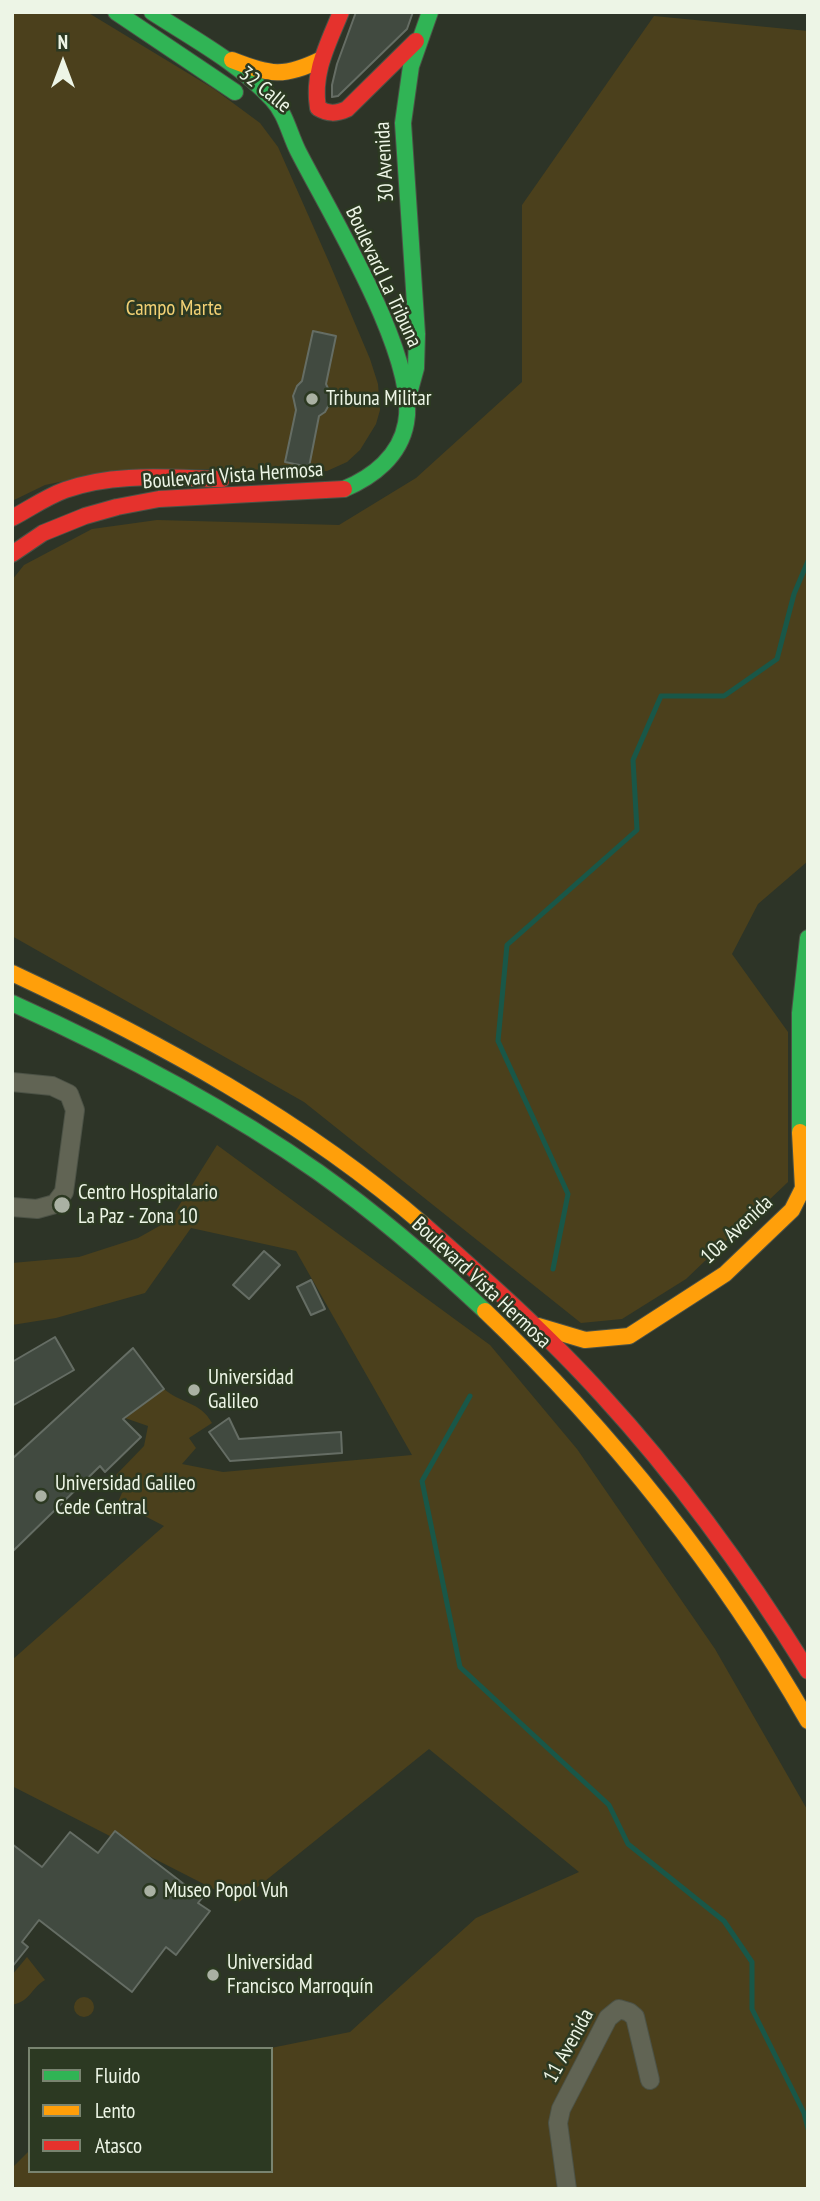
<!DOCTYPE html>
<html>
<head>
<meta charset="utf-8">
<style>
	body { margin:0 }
	#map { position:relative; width:820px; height:2201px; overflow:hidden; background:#2d3427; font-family:"PT Sans Narrow",sans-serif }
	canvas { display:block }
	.frame { position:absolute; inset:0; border:14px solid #edf5e6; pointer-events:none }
	.legend { position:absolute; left:28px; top:2047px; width:245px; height:126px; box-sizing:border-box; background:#2c3922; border:2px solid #798470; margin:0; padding:9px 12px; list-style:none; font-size:21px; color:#edf5e6 }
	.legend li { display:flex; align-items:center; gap:14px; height:35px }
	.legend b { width:35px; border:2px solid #798470 }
	.north { position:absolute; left:28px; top:28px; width:70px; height:70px; -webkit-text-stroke:5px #2c3922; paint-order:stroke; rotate:0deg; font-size:19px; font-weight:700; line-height:28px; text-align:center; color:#edf5e6 }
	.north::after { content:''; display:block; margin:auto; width:24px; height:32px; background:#edf5e6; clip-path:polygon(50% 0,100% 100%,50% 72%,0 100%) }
</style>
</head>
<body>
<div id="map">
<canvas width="820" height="2201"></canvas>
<div class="frame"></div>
<ul class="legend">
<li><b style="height:9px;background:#30b455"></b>Fluido</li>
<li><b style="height:9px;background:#ff9f0a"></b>Lento</li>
<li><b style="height:9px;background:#e5322d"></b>Atasco</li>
</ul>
<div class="north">N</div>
</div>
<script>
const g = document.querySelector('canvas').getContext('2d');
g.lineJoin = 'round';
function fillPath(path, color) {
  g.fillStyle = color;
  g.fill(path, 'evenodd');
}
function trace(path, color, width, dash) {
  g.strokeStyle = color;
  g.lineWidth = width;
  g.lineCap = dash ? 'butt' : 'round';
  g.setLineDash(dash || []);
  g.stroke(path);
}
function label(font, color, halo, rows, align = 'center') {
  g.font = font + ' "PT Sans Narrow",sans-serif';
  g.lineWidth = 5;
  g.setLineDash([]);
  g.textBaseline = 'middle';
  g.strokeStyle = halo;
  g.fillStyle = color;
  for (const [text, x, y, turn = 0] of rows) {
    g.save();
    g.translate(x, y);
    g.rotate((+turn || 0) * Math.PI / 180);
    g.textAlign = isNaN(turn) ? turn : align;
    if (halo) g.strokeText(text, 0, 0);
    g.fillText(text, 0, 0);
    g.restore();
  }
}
fillPath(new Path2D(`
	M12,12H87L214,89L260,123L278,147L329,262L370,359L378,384L380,410L376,424L360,450L347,462L327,471L232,469L117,470L45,485L12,501Z
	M654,16L808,31V861L758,904L732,954L788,1032V1182L686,1279L622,1319L581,1323L304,1102L12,936V580L24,565L92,529L157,520L339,525L416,478L522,382V205Z
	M217,1145L490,1345L577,1449L715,1649L808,1811V2189H569L552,2128L557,2189H15L12,2168L30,2150V2171H271V2049H266L350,2032L476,1918L579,1872L429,1749L239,1902L12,1786V1660L164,1526L118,1502L125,1486L116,1475L144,1446L148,1426L125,1418L164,1389C181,1404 200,1401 212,1423L189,1438L196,1448L182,1464L223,1472L412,1455L296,1251L191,1228L145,1293L56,1318L12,1325V1263L79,1257L138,1238L170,1220Z
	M27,1957L45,1980C29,1990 32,2000 12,2005V1975Z
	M74 2007a10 10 0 1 1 20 0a10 10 0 1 1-20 0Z`), '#4b401c');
trace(new Path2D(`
	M553,1269L568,1194L498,1041L507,945L637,830L633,760L661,696H724L777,659L794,594L808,561
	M470,1396L422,1481L460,1667L609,1805L628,1844L724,1921L752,1962V2009L804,2113L808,2129`), '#195748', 5);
const building = new Path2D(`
	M356,12H413L407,29L338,96L332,97V85L337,64Z
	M313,331L336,336L326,384L330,393V403L325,412L319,416L309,467L285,462L296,410L293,396L297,386L302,381Z
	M264,1251L280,1265L249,1299L233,1285Z
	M311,1280L325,1309L311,1315L297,1287Z
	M55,1337L74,1370L12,1406V1362Z
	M133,1348L164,1389L123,1419L141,1437L105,1472L100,1466L12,1552V1459Z
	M229,1418L239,1439L341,1432L342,1453L230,1461L209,1432Z
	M115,1831L202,1898L198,1903L210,1911L176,1955L166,1947L132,1992L39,1920L22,1942L28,1947L12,1967V1844L42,1867L70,1832L98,1853Z`);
fillPath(building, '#414a40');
trace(building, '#656d64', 2);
const street = new Path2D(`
	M12,1082L52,1086L69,1094L75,1110L64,1192L55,1204L37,1209L12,1207
	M567,2189L558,2123L561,2109L608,2018L619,2009L629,2012L635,2017L650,2080`);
const fast = new Path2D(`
	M116,12L235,92
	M152,12C192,38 239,63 272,99C286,114 289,133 298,151C329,212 419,358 406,423C400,456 373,477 344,489
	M408,397L416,368L417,334L403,123L411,66L430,12
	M12,1003C118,1051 222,1105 318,1172C377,1214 432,1261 485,1311
	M800,1132V1013L808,938`);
const slow = new Path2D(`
	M232,60C270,75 284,78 322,59
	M12,973C157,1041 303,1120 425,1226
	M485,1311C611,1431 721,1570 808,1721
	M538,1326L585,1340L629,1336L725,1274L792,1210L803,1188L800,1132`);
const jam = new Path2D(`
	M341,12C328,44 312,73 318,108C328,114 336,114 347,109L416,41
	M12,518C29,509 46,497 65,490C115,472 170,478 222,479
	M12,554L43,533L85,516L117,507L159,499L344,489
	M425,1226C486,1280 547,1334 602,1395C680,1480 747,1573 808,1671`);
trace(street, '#4c5246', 20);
trace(fast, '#4c5246', 18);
trace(slow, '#4c5246', 18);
trace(jam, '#4c5246', 18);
trace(street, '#616454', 18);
trace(fast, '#30b455', 16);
trace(slow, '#ff9f0a', 16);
trace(jam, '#e5322d', 16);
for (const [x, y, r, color] of [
	[312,399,7,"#aab1a3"],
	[62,1205,9,"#aab1a3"],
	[194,1390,7,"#aab1a3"],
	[41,1496,7,"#aab1a3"],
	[150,1891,7,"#aab1a3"],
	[213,1975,7,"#aab1a3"]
]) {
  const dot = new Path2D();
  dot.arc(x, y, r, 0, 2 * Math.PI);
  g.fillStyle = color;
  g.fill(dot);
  trace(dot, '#2c3922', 2.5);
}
label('21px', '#edf5e6', '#2c3922', [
	["32 Calle",265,90,39],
	["30 Avenida",385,162,-93],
	["Boulevard La Tribuna",383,277,65],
	["Boulevard Vista Hermosa",233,476,-4],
	["10a Avenida",737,1230,-43],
	["Boulevard Vista Hermosa",481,1283,43],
	["11 Avenida",569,2046,-61]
]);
label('21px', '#f2d074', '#2c3922', [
	["Campo Marte",174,309]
]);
label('21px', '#edf5e6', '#2c3922', [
	["Tribuna Militar",326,399],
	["Centro Hospitalario",78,1193],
	["La Paz - Zona 10",78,1217],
	["Universidad",208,1378],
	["Galileo",208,1402],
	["Universidad Galileo",55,1484],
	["Cede Central",55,1508],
	["Museo Popol Vuh",164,1891],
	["Universidad",227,1963],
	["Francisco Marroquín",227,1987]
], 'left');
</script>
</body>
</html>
